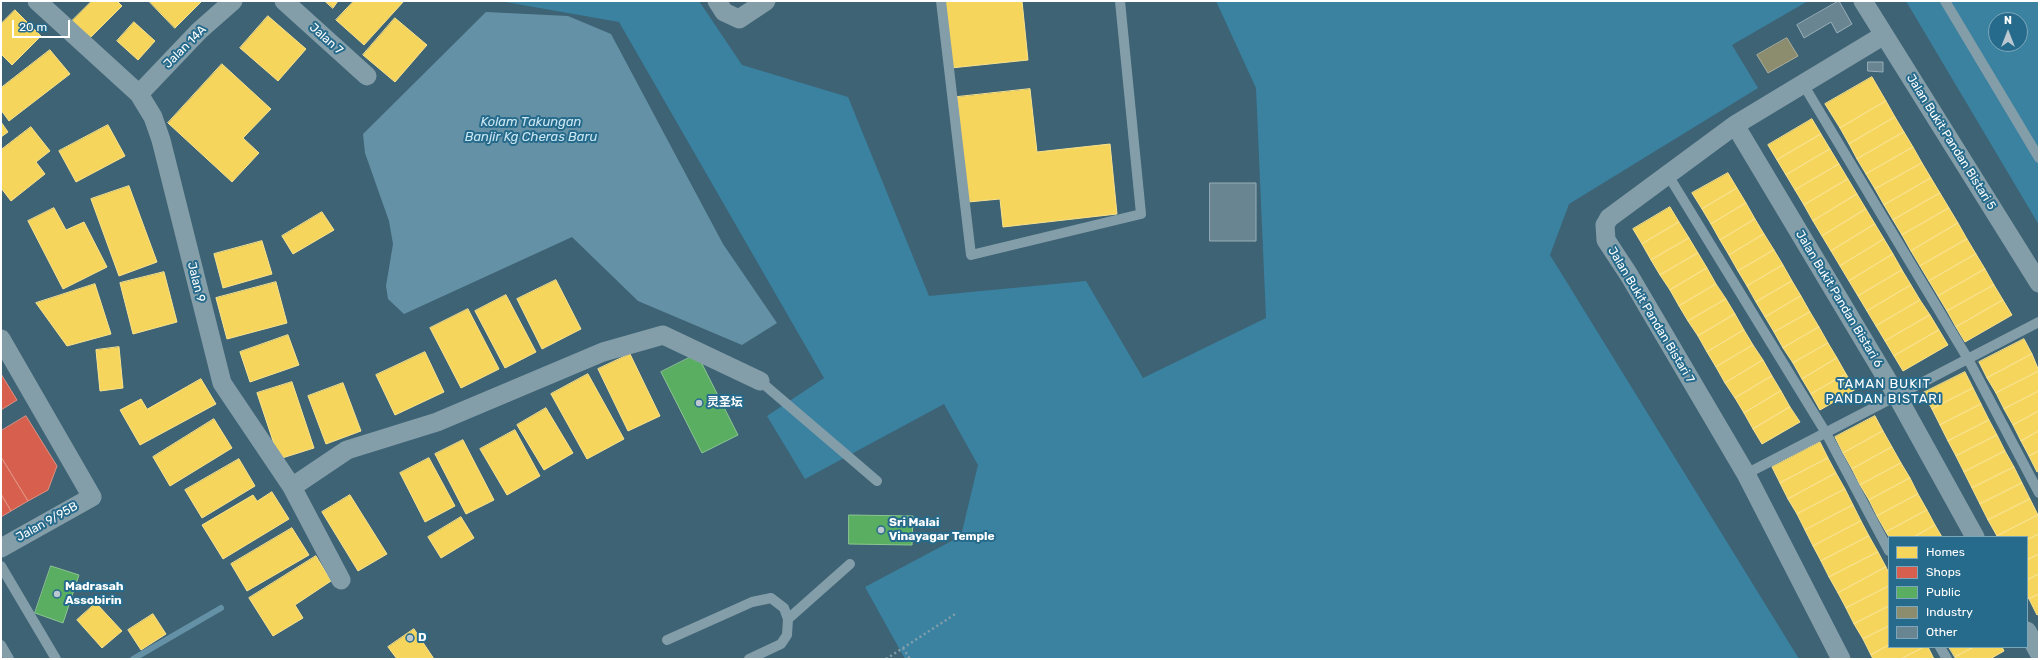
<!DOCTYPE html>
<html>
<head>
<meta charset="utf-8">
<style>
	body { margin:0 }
	#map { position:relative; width:2040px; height:660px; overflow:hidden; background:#3d6375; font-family:Rubik,sans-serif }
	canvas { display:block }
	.frame { position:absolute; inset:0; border:2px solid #fff; pointer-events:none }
	.legend { position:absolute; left:1888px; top:536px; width:140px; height:112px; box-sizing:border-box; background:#266b8c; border:1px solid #7da6ba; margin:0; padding:5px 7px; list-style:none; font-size:12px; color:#fff }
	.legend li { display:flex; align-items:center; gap:8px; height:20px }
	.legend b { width:20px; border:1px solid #7da6ba }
	.north { position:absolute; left:1988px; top:12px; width:40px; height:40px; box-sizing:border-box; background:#266b8c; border:1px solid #7da6ba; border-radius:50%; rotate:0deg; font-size:11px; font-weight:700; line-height:16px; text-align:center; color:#fff }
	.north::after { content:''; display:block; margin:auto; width:14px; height:18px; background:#bbc8cf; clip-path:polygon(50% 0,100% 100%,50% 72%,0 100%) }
	.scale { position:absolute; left:12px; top:20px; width:58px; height:18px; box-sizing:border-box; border:2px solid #fff; border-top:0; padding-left:5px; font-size:12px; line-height:14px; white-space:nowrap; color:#fff; -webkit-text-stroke:3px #266b8c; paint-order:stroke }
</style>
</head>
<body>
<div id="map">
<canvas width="2040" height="660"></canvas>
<div class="frame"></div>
<ul class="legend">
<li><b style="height:11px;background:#f6d55c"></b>Homes</li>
<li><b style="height:11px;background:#d6604d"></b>Shops</li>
<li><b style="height:11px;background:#5aae61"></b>Public</li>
<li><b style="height:11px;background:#8c8c6e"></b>Industry</li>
<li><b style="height:11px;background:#698591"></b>Other</li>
</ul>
<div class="north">N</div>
<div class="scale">20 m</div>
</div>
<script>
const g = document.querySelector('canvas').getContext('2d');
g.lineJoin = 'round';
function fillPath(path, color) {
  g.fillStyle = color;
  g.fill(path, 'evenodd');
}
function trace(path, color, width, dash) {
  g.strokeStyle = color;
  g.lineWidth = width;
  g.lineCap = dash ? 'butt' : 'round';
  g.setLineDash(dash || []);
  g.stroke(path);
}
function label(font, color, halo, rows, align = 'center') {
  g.font = font + ' Rubik,"Noto Sans SC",sans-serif';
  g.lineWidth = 4;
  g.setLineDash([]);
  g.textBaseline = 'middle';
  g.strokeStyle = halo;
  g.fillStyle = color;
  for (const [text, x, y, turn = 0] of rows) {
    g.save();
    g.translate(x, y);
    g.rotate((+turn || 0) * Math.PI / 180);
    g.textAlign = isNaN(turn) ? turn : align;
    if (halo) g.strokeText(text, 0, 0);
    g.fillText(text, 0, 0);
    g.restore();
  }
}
fillPath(new Path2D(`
	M500,1H699L742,65L848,97L929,296L1086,281L1143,378L1266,318L1256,88L1216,1H1808L1732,45L1758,88L1569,204L1550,255L1799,659H905L865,587L961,536L978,465L944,404L805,479L767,416L824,378L619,22Z
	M1906,1H2039V225ZM1996,20H2020V44H1996Z`), '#3b82a1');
fillPath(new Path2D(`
	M486,12L568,16L611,34L723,244L777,323L742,345L638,301L572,237L404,314L388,299L386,286L393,244L389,221L365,153L363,134Z`), '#6591a6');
const homes = new Path2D(`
	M92,1H117L122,6L90,38L72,21Z
	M149,1H202L175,28Z
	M325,1H338L333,8Z
	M354,1H404L364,45L336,20Z
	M945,1H1022L1028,60L951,68Z
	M15,10L41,36L12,65L1,54V24Z
	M268,16L306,49L278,81L240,48Z
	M395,18L427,45L395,82L363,55Z
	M134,22L155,41L138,60L117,41Z
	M50,50L70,74L9,121L1,110V88Z
	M222,64L271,109L243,138L259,153L232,182L168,123Z
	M1872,77L1886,101L1840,128L1825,104Z
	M1030,89L1037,152L1110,144L1117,214L1003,227L1000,199L968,202L957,97Z
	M1886,101L1895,117L1849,144L1840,128Z
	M1895,117L1904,132L1857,159L1849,144Z
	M1812,119L1821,134L1777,160L1768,145Z
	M1,122L8,132L1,137Z
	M108,125L125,156L76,182L59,151Z
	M31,127L50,151L36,162L45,174L11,201L1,188V150Z
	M1904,132L1913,147L1866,174L1857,159Z
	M1821,134L1830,149L1786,175L1777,160Z
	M1913,147L1922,163L1875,189L1866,174Z
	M1830,149L1839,164L1795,190L1786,175Z
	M1922,163L1931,178L1884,205L1875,189Z
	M1839,164L1848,179L1804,205L1795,190Z
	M1728,173L1737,188L1702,209L1692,193Z
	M1931,178L1940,193L1893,220L1884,205Z
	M1848,179L1857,194L1813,221L1804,205Z
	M129,186L157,262L119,276L91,199Z
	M1737,188L1746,203L1711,224L1702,209Z
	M1940,193L1949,208L1902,235L1893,220Z
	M1857,194L1866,209L1822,236L1813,221Z
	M1746,203L1755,219L1720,240L1711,224Z
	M1670,207L1679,222L1642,244L1633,229Z
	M54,208L66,230L84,222L107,267L63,289L28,221Z
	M1949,208L1958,223L1911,251L1902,235Z
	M1866,209L1875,224L1831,251L1822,236Z
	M322,212L334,230L293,254L282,236Z
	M1755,219L1764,234L1729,255L1720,240Z
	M1679,222L1689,238L1651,260L1642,244Z
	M1958,223L1967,239L1920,266L1911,251Z
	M1875,224L1884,239L1840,266L1831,251Z
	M1764,234L1774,250L1738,271L1729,255Z
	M1689,238L1698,253L1660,275L1651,260Z
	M1884,239L1893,254L1849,281L1840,266Z
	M1967,239L1976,254L1929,281L1920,266Z
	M262,241L272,274L223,288L214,254Z
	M1774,250L1783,265L1747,286L1738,271Z
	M1698,253L1707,268L1670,290L1660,275Z
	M1893,254L1902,270L1858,296L1849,281Z
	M1976,254L1985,269L1938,296L1929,281Z
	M1783,265L1792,281L1756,302L1747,286Z
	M1707,268L1716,284L1679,306L1670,290Z
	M1985,269L1994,285L1947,311L1938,296Z
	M1902,270L1911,285L1867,311L1858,296Z
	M164,272L177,322L133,334L120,283Z
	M556,280L581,329L542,349L517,299Z
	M1792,281L1801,296L1765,317L1756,302Z
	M276,282L287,323L227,339L216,298Z
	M95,284L111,334L67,346L36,303Z
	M1716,284L1726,299L1688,321L1679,306Z
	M1911,285L1920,300L1876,326L1867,311Z
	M1994,285L2003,300L1956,327L1947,311Z
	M506,295L536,352L505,368L475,311Z
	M1801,296L1810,312L1774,332L1765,317Z
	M1726,299L1735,314L1698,336L1688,321Z
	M1920,300L1930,315L1885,341L1876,326Z
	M2003,300L2012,315L1965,342L1956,327Z
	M468,309L499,369L461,388L430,328Z
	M1810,312L1819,327L1783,348L1774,332Z
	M1735,314L1744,330L1707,352L1698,336Z
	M1930,315L1939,330L1894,356L1885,341Z
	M1819,327L1828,343L1793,363L1783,348Z
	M1744,330L1753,345L1716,367L1707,352Z
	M1939,330L1948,345L1903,371L1894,356Z
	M288,335L299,365L250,382L240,352Z
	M2024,339L2032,354L1987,378L1979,362Z
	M1828,343L1837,358L1802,379L1793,363Z
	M1753,345L1763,360L1725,383L1716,367Z
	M119,347L123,388L100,391L96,350Z
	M425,352L444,392L395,415L376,375Z
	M630,354L660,416L628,431L598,369Z
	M2032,354L2039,371L1996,393L1987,378Z
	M1837,358L1846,374L1811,394L1802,379Z
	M1763,360L1772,376L1735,398L1725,383Z
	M2039,371V391L2004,409L1996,393Z
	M1965,372L1973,388L1932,409L1923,393Z
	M588,374L624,439L587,459L551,394Z
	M1846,374L1856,389L1820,410L1811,394Z
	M1772,376L1781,391L1744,413L1735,398Z
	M201,379L216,404L140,445L120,410L141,399L147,409Z
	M292,382L314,448L279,459L257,393Z
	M343,383L361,431L326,444L308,396Z
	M1973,388L1981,404L1940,425L1932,409Z
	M1781,391L1790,407L1753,429L1744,413Z
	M2039,391V411L2013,425L2004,409Z
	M1981,404L1989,420L1948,441L1940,425Z
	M1790,407L1800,422L1762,444L1753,429Z
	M546,408L573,453L544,470L517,425Z
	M2039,411V431L2021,441L2013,425Z
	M1875,416L1883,431L1843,453L1835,437Z
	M214,419L232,448L170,486L153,457Z
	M1989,420L1997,435L1956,456L1948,441Z
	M515,430L540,476L507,495L480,449Z
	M1883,431L1892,447L1852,469L1843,453Z
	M2039,431V451L2029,456L2021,441Z
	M1997,435L2005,451L1964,472L1956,456Z
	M463,440L494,500L466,514L435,454Z
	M1820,442L1828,458L1780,483L1772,467Z
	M1892,447L1901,463L1860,485L1852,469Z
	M2005,451L2014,467L1972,488L1964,472Z
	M2039,451V471L2037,472L2029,456Z
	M429,458L455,506L425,522L400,473Z
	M1828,458L1836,473L1788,499L1780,483Z
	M239,459L255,486L202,518L185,490Z
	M1901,463L1910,478L1869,500L1860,485Z
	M2014,467L2022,483L1980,504L1972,488Z
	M1836,473L1845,489L1797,514L1788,499Z
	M1910,478L1918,494L1877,516L1869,500Z
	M2022,483L2030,499L1988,520L1980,504Z
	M1845,489L1853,505L1805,530L1797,514Z
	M272,492L289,519L223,559L202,525L253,495L257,501Z
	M1918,494L1927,510L1886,532L1877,516Z
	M350,495L387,554L358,571L322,512Z
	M2030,499L2038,515L1997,536L1988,520Z
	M1853,505L1861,521L1813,546L1805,530Z
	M1927,510L1935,525L1914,537H1889L1886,532Z
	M2038,515L2039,534L2027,540V537H1997V536Z
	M461,517L474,538L441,558L428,537Z
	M1861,521L1869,536L1821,561L1813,546Z
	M1935,525L1942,537H1914Z
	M292,528L309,555L247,591L231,564Z
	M2039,534V554L2027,560V540Z
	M1869,536L1878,552L1829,577L1821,561Z
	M1878,552L1886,567L1838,593L1829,577Z
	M2039,554V574L2027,580V560Z
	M316,556L331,581L295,605L303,618L273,636L249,598Z
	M1886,567L1889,573V586L1846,608L1838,593Z
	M2039,574V594L2029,599L2027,595V580Z
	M1889,586V606L1854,624L1846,608Z
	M2039,594V614L2037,615L2029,599Z
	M96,603L122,631L102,648L77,620Z
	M1889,606V626L1863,639L1854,624Z
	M153,614L166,634L141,650L128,630Z
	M1889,626V645L1871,655L1863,639Z
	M414,629L434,659H397L388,647Z
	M1889,645V647H1924L1901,659H1873L1871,655Z
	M1924,647H1928L1934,659H1901Z
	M1949,647H1974L1955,657Z
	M1974,647H2002L2004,651L1990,659H1956L1955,657Z`);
fillPath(homes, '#f6d55c');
trace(homes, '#f9e28d', 1);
const shops = new Path2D(`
	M1,374L17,400L1,410Z
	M26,416L57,466L48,490L28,501L1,457V431Z
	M1,457L28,501L11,511L1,494Z
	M1,494L11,511L1,517Z`);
fillPath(shops, '#d6604d');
trace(shops, '#e29082', 1);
const public = new Path2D(`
	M697,354L738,435L702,453L661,372Z
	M849,515L913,516L912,545L849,544Z
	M51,566L79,575L63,623L35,613Z`);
fillPath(public, '#5aae61');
trace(public, '#8cc690', 1);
const industry = new Path2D(`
	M1787,38L1798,56L1768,73L1757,55Z`);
fillPath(industry, '#8c8c6e');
trace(industry, '#aeae9a', 1);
trace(new Path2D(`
	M133,659L221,608`), '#6591a6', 6);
const building = new Path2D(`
	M1839,1L1852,24L1837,33L1831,22L1804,38L1797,25Z
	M1868,62H1883V72L1868,71Z
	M1210,183H1256V241H1210Z`);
fillPath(building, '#698591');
trace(building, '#99aeb8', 1);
trace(new Path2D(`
	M903,648L910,659
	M886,659L957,613`), '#849ea9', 2.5, [2, 3]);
trace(new Path2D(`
	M941,1L971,255L1141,214L1120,1
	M1945,1L2039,158
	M1803,84L1968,359L2039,493
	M1668,175L1826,433L1889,551
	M760,381L877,481
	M1746,474L2039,322
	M1,566L56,659
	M788,619L850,564
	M667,640L752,602L771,598L784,608L788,619L787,635L781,644L749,659
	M1,645L9,659
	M1940,647L1947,659`), '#849ea9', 10);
trace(new Path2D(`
	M37,1L139,94L153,117L161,140L222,383L292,487L341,580
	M284,1L367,76
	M717,1L724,12L739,19L766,1
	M1863,1L2039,283
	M139,94L199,31L233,1
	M1735,125L1897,396L1975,537
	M1,339L92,497L1,548
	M292,487L347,450L437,422L603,352L663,335L760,381
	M2027,631L2039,653
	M1841,659L1746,474L1629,275L1606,240L1605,225L1609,218L1735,125L1884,35`), '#849ea9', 19);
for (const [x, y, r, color] of [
	[699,403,4,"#bbc8cf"],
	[881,530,4,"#bbc8cf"],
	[57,594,4,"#bbc8cf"],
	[410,638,4,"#bbc8cf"]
]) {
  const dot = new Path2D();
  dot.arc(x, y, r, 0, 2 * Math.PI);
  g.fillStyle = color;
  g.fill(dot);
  trace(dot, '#266b8c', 1.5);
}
label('12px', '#fff', '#266b8c', [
	["Jalan 7",326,39,42],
	["Jalan 14A",185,47,-45],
	["Jalan Bukit Pandan Bistari 5",1951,142,58],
	["Jalan 9",196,282,76],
	["Jalan Bukit Pandan Bistari 6",1839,299,59],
	["Jalan Bukit Pandan Bistari 7",1651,315,59],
	["Jalan 9/95B",47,522,-29]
]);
label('bold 12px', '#fff', '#266b8c', [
	["灵圣坛",707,403],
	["Sri Malai",889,523],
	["Vinayagar Temple",889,537],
	["Madrasah",65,587],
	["Assobirin",65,601],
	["D",418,638]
], 'left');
label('italic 13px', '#cae7f3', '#266b8c', [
	["Kolam Takungan",531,122],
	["Banjir Kg Cheras Baru",531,137]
]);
g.letterSpacing = '1px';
label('13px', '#fff', '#266b8c', [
	["TAMAN BUKIT",1884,384],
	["PANDAN BISTARI",1884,399]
]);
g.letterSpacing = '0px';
</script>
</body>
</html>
